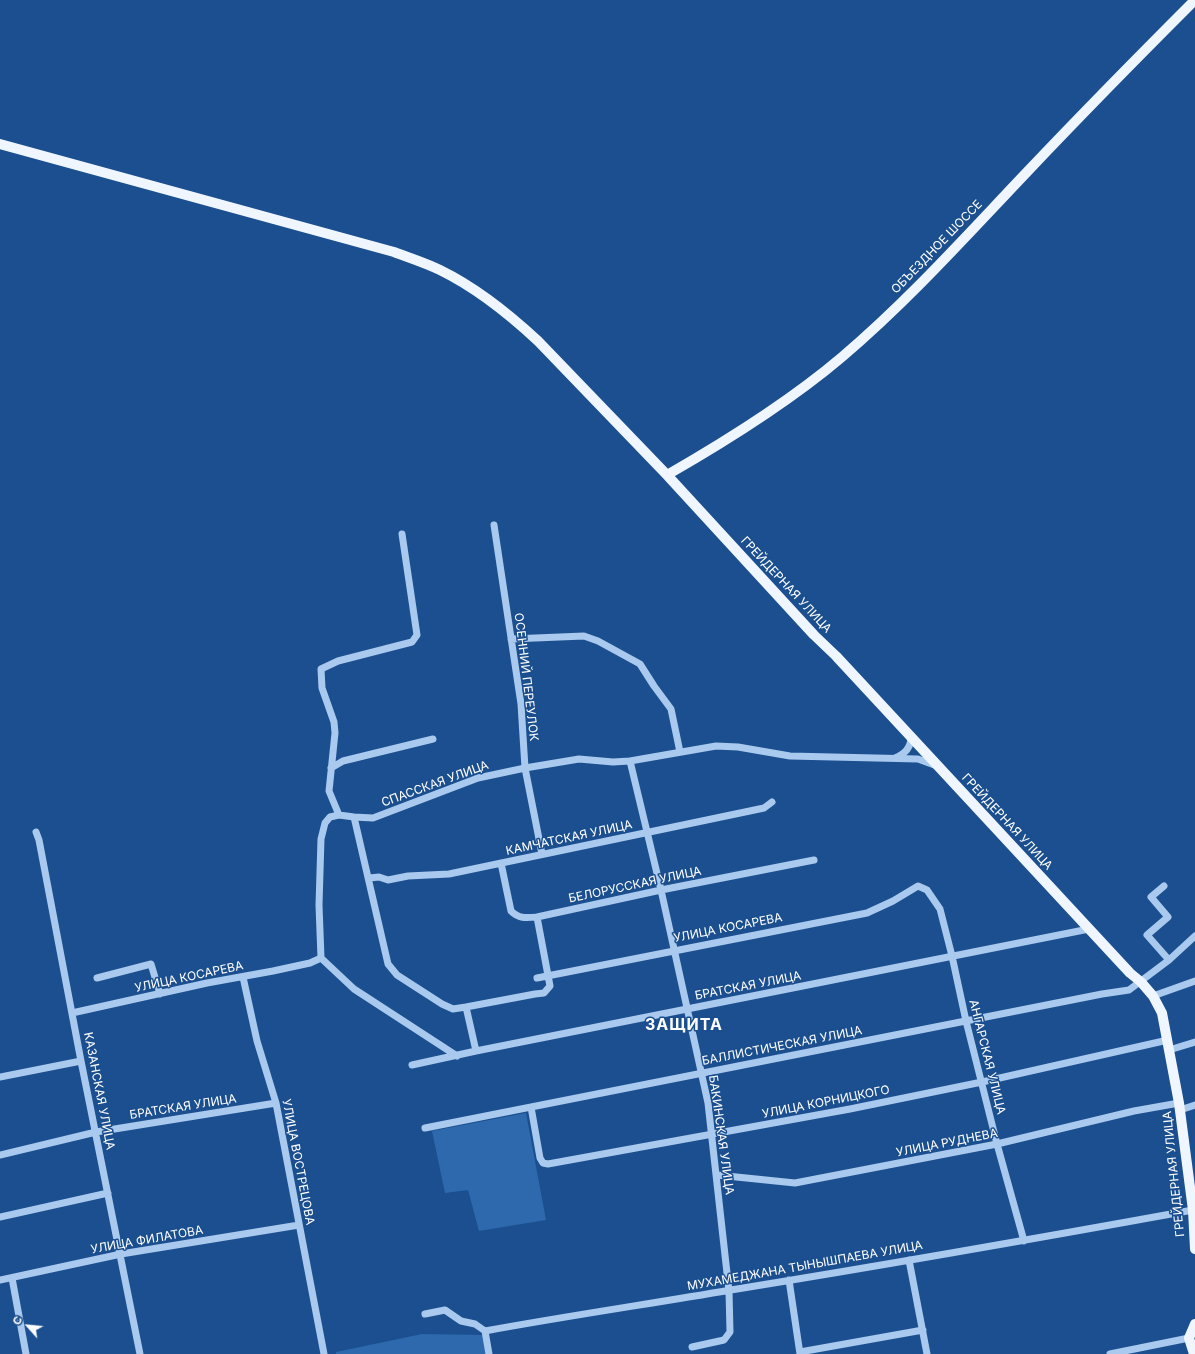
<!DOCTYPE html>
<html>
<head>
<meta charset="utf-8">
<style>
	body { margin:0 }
	#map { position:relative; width:1195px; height:1354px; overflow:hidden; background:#1b4f8f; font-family:Inter,sans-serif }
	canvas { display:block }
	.north { position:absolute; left:8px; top:1306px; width:40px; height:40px; -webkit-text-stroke:3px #1b4f8f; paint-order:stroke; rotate:297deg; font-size:11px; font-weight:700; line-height:16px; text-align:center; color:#fff }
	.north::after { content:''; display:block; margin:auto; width:14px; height:18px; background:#fff; clip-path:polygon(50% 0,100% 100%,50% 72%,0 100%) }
</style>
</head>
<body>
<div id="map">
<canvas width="1195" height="1354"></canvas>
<div class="north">С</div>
</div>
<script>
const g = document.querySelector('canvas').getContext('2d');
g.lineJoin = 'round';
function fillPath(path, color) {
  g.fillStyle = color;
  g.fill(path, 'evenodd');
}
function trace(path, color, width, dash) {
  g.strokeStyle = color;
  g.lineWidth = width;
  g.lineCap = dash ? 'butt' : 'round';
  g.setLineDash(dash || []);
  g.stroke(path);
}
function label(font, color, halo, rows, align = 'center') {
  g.font = font + ' Inter,sans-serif';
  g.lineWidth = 3;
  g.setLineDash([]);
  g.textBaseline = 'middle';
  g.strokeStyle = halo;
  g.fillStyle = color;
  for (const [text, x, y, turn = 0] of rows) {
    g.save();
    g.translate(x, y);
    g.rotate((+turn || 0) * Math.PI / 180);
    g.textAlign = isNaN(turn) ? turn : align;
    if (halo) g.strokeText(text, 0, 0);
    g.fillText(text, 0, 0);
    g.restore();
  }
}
fillPath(new Path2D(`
	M526,1113L546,1220L479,1231L468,1190L445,1193L432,1131Z
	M422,1334L483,1335L487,1354H336V1352Z`), '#2e69ad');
trace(new Path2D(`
	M494,525L521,704L525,768L542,854
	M511,639L584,636L598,641L640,664L654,686L671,709L680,752
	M895,758C905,754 911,748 911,737
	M630,761L661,890L708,1103L729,1291L730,1332L724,1340L692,1347
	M331,768L343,761L433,739
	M339,815L329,791L335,733L334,722L322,688L321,669L338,661L412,642L417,635L402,534
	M354,817L388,964L397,975L442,1004L453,1009L466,1007L476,1051
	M36,832L39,840L81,1061L140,1354
	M501,863L511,911C519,919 526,918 537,917L661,890L814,860
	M369,878L379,877L388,880L408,876L449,874L764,808L772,802
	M1164,886L1151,897L1168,917L1147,935L1169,960
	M321,958L354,989L457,1056
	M243,977L257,1041L276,1103L324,1354
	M97,978L151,964L160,994
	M537,978L867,913L893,901L918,886L927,890L940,909L952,956L966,1021L997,1144L1024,1241
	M1153,996L1195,981
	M466,1007L535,994L544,993L550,986L537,917
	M72,1013L207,983L273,971L310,963L321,958L319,905L321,839L325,823L330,817L339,815L354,817L373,818L478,778L525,768L579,759L613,762L630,761L716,746L738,747L790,756L918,759L937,766
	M1169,1050L1195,1042
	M412,1065L476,1051L1089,929
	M0,1077L81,1061
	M531,1107L540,1158L543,1163L548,1164L850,1109L982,1082L1168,1040
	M1180,1110L1195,1105
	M425,1128L1102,994L1129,990L1169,960L1195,936
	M0,1155L96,1132L276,1103
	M717,1175L795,1183L997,1144L1134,1111L1179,1103
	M0,1217L108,1193
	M909,1260L927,1354
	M12,1278L26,1354
	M0,1280L121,1254L299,1225
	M789,1280L800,1354
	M425,1314L445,1310L461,1321L475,1324L485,1331C567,1316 649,1304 731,1290C885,1265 1039,1238 1193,1210
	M485,1331L489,1354
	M800,1352L923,1330
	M1110,1354L1189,1338`), '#a9c9ee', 7);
trace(new Path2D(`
	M0,144L394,252C410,258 426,263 440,270C477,288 509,314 538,341L667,475L814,635L836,656L1130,973L1141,982L1153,996L1162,1013L1179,1103L1193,1210L1195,1249
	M667,475C728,440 789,402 842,357C909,300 967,235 1027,172C1082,114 1138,57 1195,0
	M1194,1354L1189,1338L1195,1324`), '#f0f6ff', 10);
label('12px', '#fff', '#1b4f8f', [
	["ОБЪЕЗДНОЕ ШОССЕ",937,247,-46],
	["ГРЕЙДЕРНАЯ УЛИЦА",786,585,47],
	["ОСЕННИЙ ПЕРЕУЛОК",526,677,83],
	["СПАССКАЯ УЛИЦА",435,784,-20],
	["ГРЕЙДЕРНАЯ УЛИЦА",1007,822,47],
	["КАМЧАТСКАЯ УЛИЦА",569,838,-12],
	["БЕЛОРУССКАЯ УЛИЦА",635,885,-12],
	["УЛИЦА КОСАРЕВА",728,928,-11],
	["УЛИЦА КОСАРЕВА",189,977,-12],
	["БРАТСКАЯ УЛИЦА",748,986,-11],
	["БАЛЛИСТИЧЕСКАЯ УЛИЦА",782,1046,-11],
	["АНГАРСКАЯ УЛИЦА",987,1057,76],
	["КАЗАНСКАЯ УЛИЦА",99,1091,79],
	["УЛИЦА КОРНИЦКОГО",826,1102,-11],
	["БРАТСКАЯ УЛИЦА",183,1107,-9],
	["БАКИНСКАЯ УЛИЦА",721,1135,82],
	["УЛИЦА РУДНЕВА",947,1143,-11],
	["УЛИЦА ВОСТРЕЦОВА",298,1162,79],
	["ГРЕЙДЕРНАЯ УЛИЦА",1174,1174,-96],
	["УЛИЦА ФИЛАТОВА",147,1240,-10],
	["МУХАМЕДЖАНА ТЫНЫШПАЕВА УЛИЦА",805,1266,-10]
]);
g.letterSpacing = '1px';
label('bold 16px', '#fff', '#1b4f8f', [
	["ЗАЩИТА",684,1025]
]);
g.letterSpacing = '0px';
</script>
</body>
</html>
